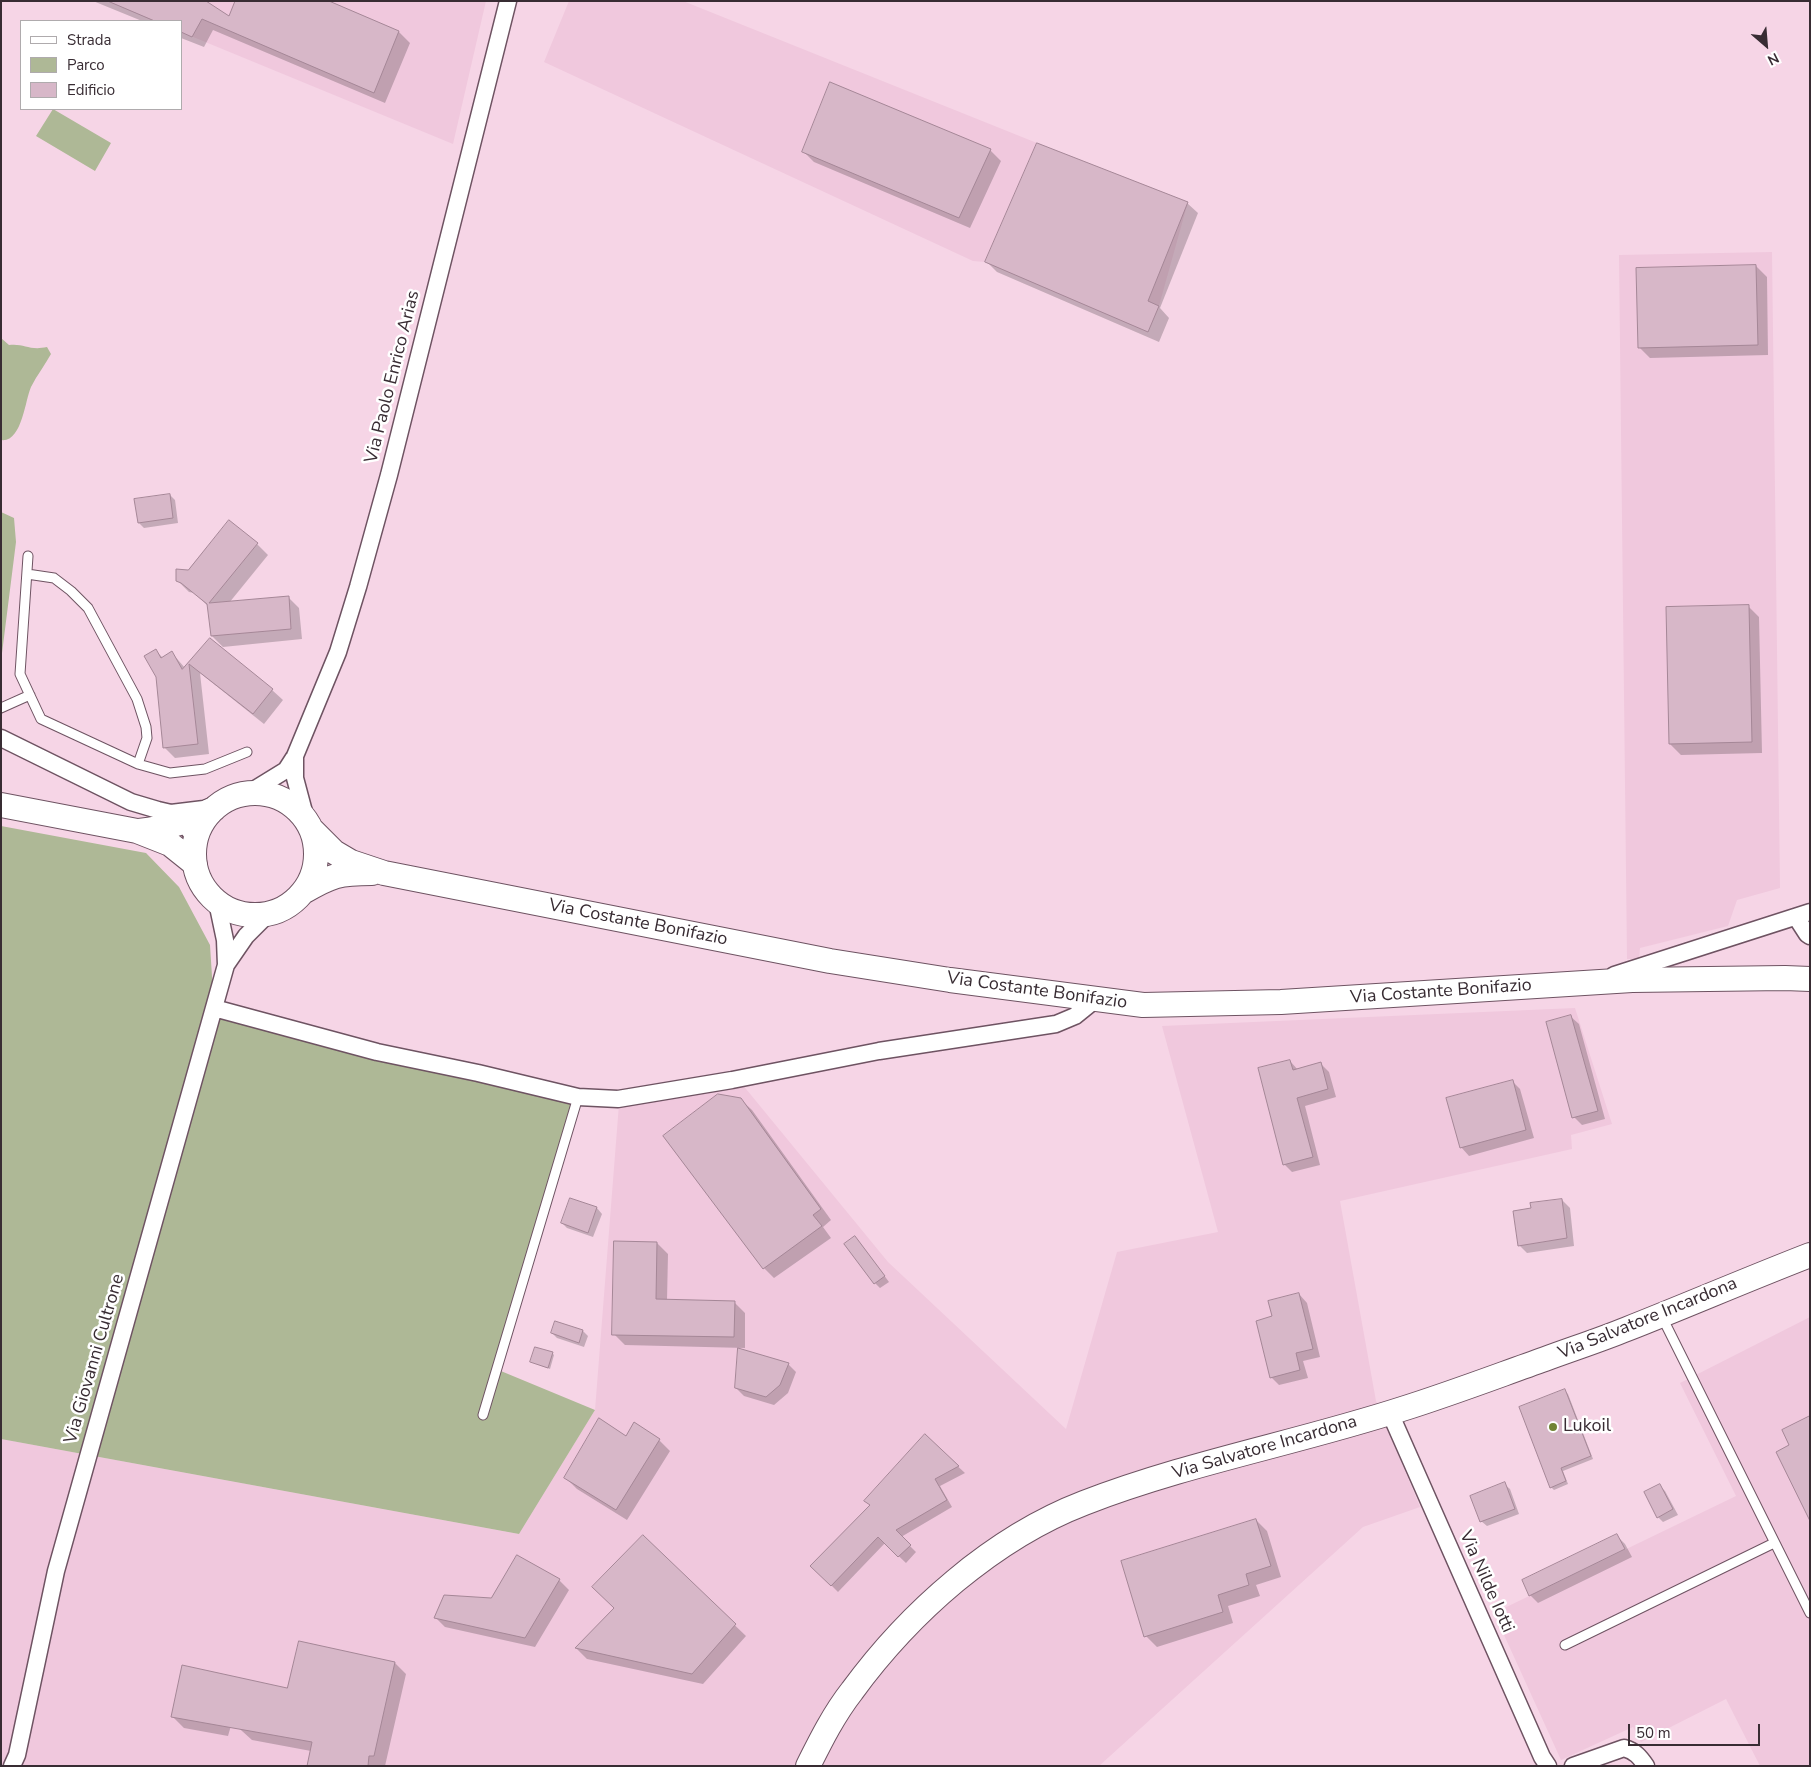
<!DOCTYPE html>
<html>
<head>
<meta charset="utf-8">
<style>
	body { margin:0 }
	#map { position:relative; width:1811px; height:1767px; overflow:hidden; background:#f6d5e6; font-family:"Nunito Sans",sans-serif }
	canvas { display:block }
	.frame { position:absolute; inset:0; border:2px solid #382c33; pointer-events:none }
	.legend { position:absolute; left:20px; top:20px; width:162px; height:90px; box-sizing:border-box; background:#fff; border:1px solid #afabad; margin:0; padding:6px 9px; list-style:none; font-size:15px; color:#382c33 }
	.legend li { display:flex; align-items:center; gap:10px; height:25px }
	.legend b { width:25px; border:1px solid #afabad }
	.north { position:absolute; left:1741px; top:20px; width:50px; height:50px; -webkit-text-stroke:4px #fff; paint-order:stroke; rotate:153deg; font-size:14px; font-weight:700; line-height:20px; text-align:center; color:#382c33 }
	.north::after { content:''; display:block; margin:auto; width:18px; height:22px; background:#382c33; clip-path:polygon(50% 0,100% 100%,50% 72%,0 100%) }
	.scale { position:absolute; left:1628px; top:1724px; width:132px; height:22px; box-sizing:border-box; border:2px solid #382c33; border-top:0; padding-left:6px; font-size:15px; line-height:18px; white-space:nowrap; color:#382c33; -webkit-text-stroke:4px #fff; paint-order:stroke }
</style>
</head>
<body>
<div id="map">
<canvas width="1811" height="1767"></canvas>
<div class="frame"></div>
<ul class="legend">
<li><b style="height:6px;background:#fff"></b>Strada</li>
<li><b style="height:14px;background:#aeb896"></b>Parco</li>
<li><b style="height:14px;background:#d7b7c8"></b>Edificio</li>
</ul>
<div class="north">N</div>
<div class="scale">50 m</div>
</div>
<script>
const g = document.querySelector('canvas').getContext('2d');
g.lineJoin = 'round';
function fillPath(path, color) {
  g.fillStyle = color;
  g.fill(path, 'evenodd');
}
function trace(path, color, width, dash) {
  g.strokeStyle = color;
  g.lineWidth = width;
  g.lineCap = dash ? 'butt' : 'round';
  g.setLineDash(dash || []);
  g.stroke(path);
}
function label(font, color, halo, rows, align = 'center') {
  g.font = font + ' "Nunito Sans",sans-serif';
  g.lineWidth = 5;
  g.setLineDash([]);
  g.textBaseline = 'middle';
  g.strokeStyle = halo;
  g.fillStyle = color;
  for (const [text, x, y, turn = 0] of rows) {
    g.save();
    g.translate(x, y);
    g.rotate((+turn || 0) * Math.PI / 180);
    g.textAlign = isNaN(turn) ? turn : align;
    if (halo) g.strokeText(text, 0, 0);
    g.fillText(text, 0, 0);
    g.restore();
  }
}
fillPath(new Path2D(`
	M107,1H486L453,144L181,32V21H155Z
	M569,1H683L1037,143L1188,202L1159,306L1148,332L985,262L973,261L544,62Z
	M1772,252L1780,888L1737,900L1728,926L1640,948L1639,959H1627L1619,255Z
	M1575,1008L1612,1124L1571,1135L1572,1149L1340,1201L1376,1401L1420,1507L1363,1527L1099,1766H1V1439L519,1534L595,1410L619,1104L742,1084L888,1262L1066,1429L1117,1252L1218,1232L1162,1026Z
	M1810,1317V1766H1760L1726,1699L1641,1742L1633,1727L1561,1760L1494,1613L1736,1496L1680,1383Z`), '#f0c8dd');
fillPath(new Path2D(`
	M53,109L111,143L95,171L36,136Z
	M1,338L9,345C24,343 29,351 47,347L51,354C45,365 37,375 31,387C25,400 22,443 1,440Z
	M1,512L14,518L16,542L1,661Z
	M1,826L146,853L179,887L210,945L214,1008L578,1097L496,1369L595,1410L519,1534L1,1439Z`), '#aeb896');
fillPath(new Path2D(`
	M93,1H204L229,18L326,1L399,32L410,43L385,103L213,30L204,47L181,38V21H142Z
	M990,150L1001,161L970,228L814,162L803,151Z
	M1187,203L1198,213L1160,308L1169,318L1159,342L997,272L986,261Z
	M1756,266L1767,277L1768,355L1650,358L1639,347Z
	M170,495L175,500L178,523L144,528L139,523Z
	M257,544L268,555L229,603L288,597L299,608L302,639L223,647L212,636L208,606L194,593L189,592L178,581L189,571Z
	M1748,606L1759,617L1762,753L1681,755L1670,744Z
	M210,640L272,690L283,700L264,724L200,673L209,754L175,758L164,747L156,651L163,658L172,653L185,668Z
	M1570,1016L1579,1024L1605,1119L1582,1125L1574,1117Z
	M1290,1061L1298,1070L1321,1064L1329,1072L1336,1097L1305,1106L1320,1165L1292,1172L1284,1164Z
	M1512,1081L1520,1089L1534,1138L1469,1156L1461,1147Z
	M740,1099L752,1110L831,1220L823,1227L831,1238L774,1278L764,1268Z
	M570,1200L597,1208L602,1214L593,1237L567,1228L562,1223Z
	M1562,1200L1570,1208L1574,1246L1527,1253L1519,1245Z
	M657,1243L668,1254L667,1300L734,1302L745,1313V1348L625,1345L614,1334Z
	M860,1243L889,1282L880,1288L875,1283Z
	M1299,1294L1307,1303L1320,1357L1303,1361L1308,1378L1279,1385L1271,1377L1274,1317Z
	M583,1331L588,1336L584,1347L557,1338L552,1333Z
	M552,1353L554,1355L550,1369L531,1362Z
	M788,1364L796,1372L788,1393L774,1405L744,1396L736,1388Z
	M1565,1391L1568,1394L1593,1459L1563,1471L1568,1484L1554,1490L1551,1487Z
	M925,1436L965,1473L940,1486L952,1507L901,1537L916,1552L906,1563L885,1543L838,1592L812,1566L871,1506Z
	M626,1438L659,1440L670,1451L627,1520L577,1489L566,1478Z
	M1504,1484L1510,1489L1519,1514L1487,1526L1481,1521Z
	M1660,1486L1665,1491L1678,1515L1663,1522L1658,1517Z
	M1256,1520L1267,1531L1281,1577L1256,1585L1260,1596L1228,1606L1233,1623L1157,1647L1146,1636Z
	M1617,1536L1625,1544L1632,1557L1538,1603L1530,1595Z
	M643,1537L746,1636L703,1684L587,1659L576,1648L616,1608Z
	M518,1557L559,1580L569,1590L535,1647L445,1627L436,1618L492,1600Z
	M300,1642L395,1663L406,1674L385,1766H308L311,1751L252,1740L232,1722L228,1736L184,1728L173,1717L288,1690Z`), '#0003');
const building = new Path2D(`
	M108,1H206L229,16L235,1H329L399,31L374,93L202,19L192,37L181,32V21H155Z
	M830,82L991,149L959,218L802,152Z
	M1037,143L1188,202L1148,301L1159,306L1148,332L985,262Z
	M1756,265L1758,345L1638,348L1636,268Z
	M170,494L173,518L138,523L134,499Z
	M229,520L258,543L209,603L289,596L291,629L211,636L207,604L181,583L176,581V569L188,570Z
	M1749,605L1752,742L1669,744L1666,607Z
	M210,638L273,689L253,714L189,664L198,744L163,748L156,677L144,656L156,649L161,658L172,651L182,669Z
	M1571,1015L1598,1111L1572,1118L1546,1022Z
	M1290,1060L1293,1070L1321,1062L1328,1089L1297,1098L1313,1157L1283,1165L1258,1068Z
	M1513,1080L1526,1130L1460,1148L1446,1098Z
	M718,1094L741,1098L821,1209L813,1215L822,1226L763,1269L663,1136Z
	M570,1198L597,1207L588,1233L561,1223Z
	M1562,1199L1567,1238L1518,1246L1513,1211L1531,1208L1530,1203Z
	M855,1236L885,1276L874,1284L844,1244Z
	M614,1241L657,1242L656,1299L735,1301L734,1337L612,1335Z
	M1299,1293L1313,1349L1296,1353L1300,1370L1270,1378L1256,1321L1272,1316L1268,1301Z
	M555,1321L583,1330L579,1343L551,1333Z
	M535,1347L553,1352L548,1368L530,1362Z
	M738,1348L789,1363L780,1385L766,1397L735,1388Z
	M1565,1389L1591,1456L1561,1468L1566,1481L1550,1488L1519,1407Z
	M1810,1416V1521L1776,1452L1789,1445L1782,1430Z
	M599,1418L626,1436L634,1422L660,1439L616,1510L564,1478Z
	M925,1434L959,1466L935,1479L947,1500L896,1530L911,1545L898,1557L878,1537L831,1586L810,1566L870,1505L864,1501Z
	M1505,1482L1515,1509L1480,1522L1470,1496Z
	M1660,1484L1673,1509L1657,1518L1644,1492Z
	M1256,1519L1271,1566L1246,1574L1249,1585L1218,1595L1223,1612L1144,1637L1121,1561Z
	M1617,1534L1625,1549L1529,1596L1522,1580Z
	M643,1535L736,1624L692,1674L575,1648L614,1608L592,1587Z
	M517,1555L560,1579L525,1638L434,1618L444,1595L491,1598Z
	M299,1641L395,1662L374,1756H369L368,1766H307L312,1742L171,1717L182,1665L287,1688Z`);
fillPath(building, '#d7b7c8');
trace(building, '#a58797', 1);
const lane = new Path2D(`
	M28,556L20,674L41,719L138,764L170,773L205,769L247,752
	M27,574L54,578L71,591L88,608L137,699L146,727L147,738L138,764
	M1,708L30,695
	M1661,1315L1810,1613
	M483,1415L578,1097
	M1565,1645L1774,1543`);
const street = new Path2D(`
	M1,738L131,802L158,810L171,813L204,809L230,799
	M295,756V778L307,823
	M247,794L286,770L295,756L338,652L358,587L389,475L508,1
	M177,818L184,823L196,840
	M217,902L225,940L226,965
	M1796,917L1807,934L1810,936
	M1614,975L1810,912
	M214,1008L377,1052L478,1073L578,1097L618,1099L732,1080L879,1051L1056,1024L1075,1016L1096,999
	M1390,1413L1542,1757L1548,1766
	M12,1766L17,1755L56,1571L226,965L246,936L268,914
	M1573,1766L1624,1748C1635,1751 1640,1757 1646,1766`);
const secondary = new Path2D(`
	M194 854a61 61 0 1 1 122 0a61 61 0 1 1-122 0Z
	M1,805L137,831L170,844L195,864
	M311,829L334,852L351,862L384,873L830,961L950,980L1143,1005L1281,1002L1632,980L1785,978L1810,979
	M139,831C166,828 189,822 214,809
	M303,892C332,875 339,873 372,873
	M808,1766C821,1740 834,1714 852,1691C909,1613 993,1538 1084,1503C1187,1463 1297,1443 1402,1409C1450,1394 1497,1376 1545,1359C1572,1349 1600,1340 1627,1329C1688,1305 1748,1279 1810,1255`);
trace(lane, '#6e5362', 11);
trace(street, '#6e5362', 19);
trace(secondary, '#6e5362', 26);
trace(lane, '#fff', 9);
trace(street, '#fff', 16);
trace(secondary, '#fff', 24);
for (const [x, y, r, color] of [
	[1553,1427,5,"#708333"]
]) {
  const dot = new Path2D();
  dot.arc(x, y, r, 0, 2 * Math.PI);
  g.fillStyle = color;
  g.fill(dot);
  trace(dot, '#fff', 2);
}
label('18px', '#382c33', '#fff', [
	["Via Paolo Enrico Arias",393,377,-76],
	["Via Costante Bonifazio",638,923,11],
	["Via Costante Bonifazio",1037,991,8],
	["Via Costante Bonifazio",1441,992,-4],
	["Via Salvatore Incardona",1648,1319,-22],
	["Via Giovanni Cultrone",95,1359,-74],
	["Via Salvatore Incardona",1265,1448,-16],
	["Via Nilde Iotti",1486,1582,66]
]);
label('18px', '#382c33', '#fff', [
	["Lukoil",1563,1427]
], 'left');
</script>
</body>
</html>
